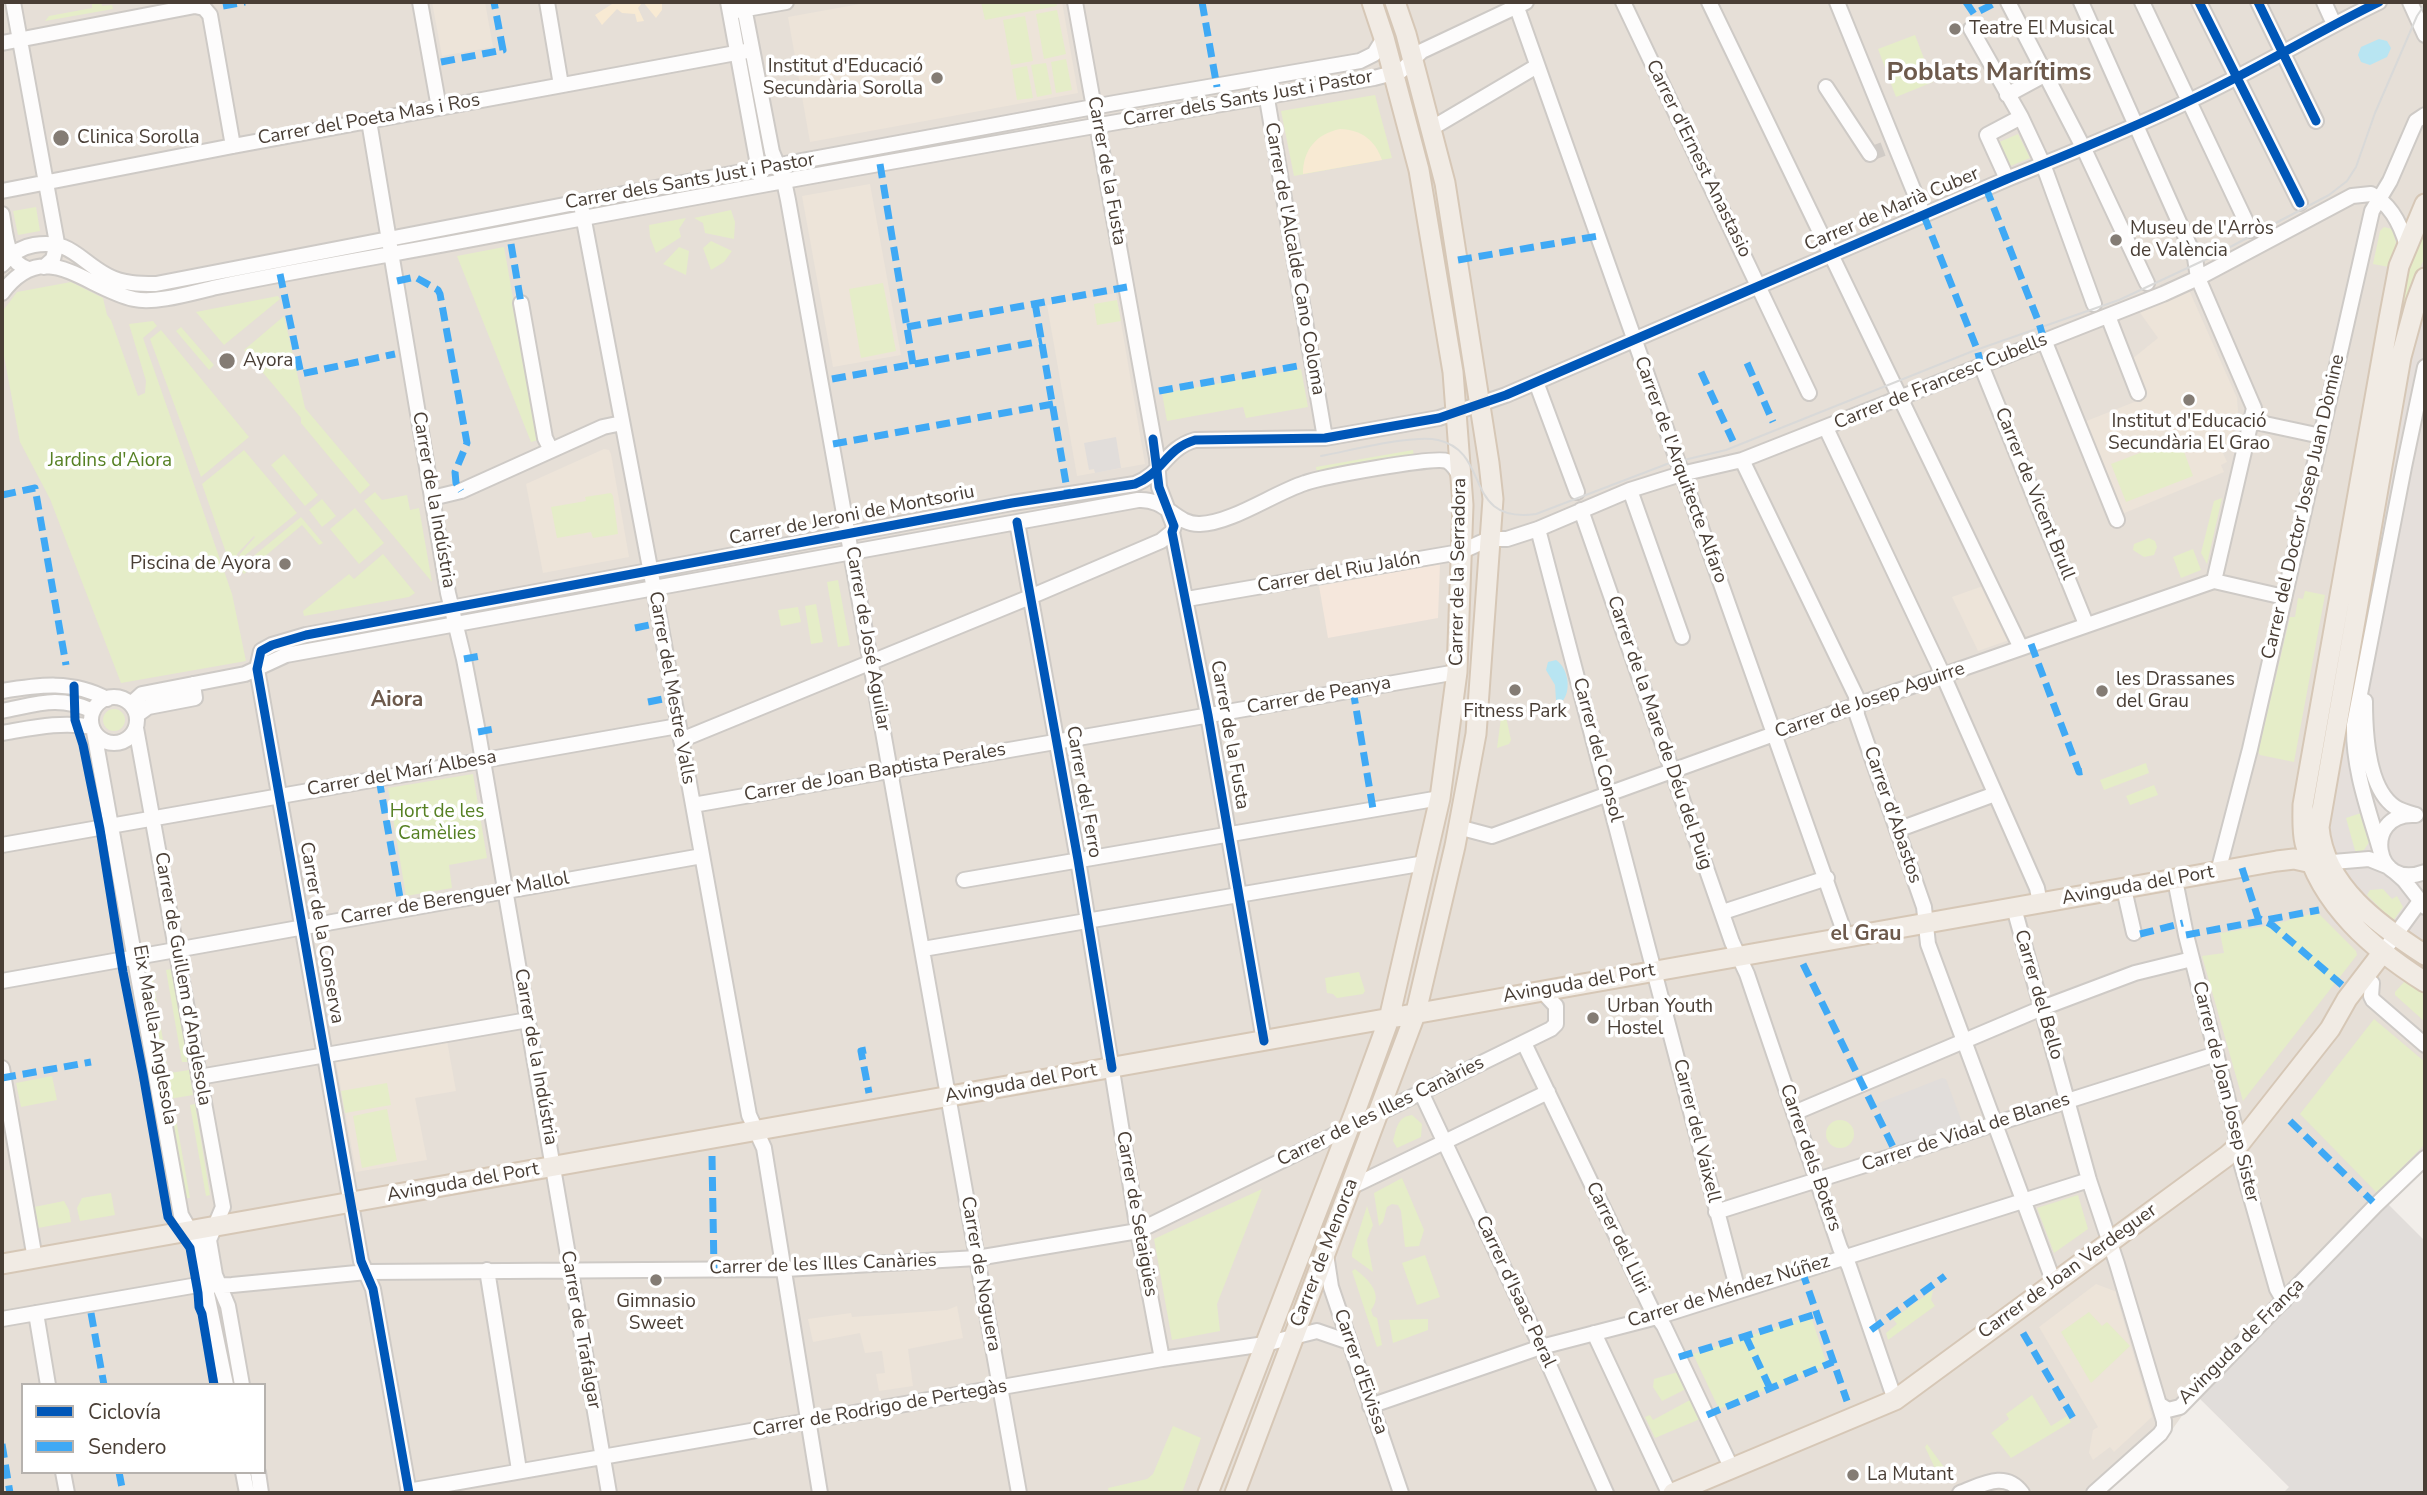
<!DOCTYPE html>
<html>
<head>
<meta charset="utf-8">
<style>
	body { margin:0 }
	#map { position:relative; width:2427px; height:1495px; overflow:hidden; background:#f2eeea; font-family:"Nunito Sans",sans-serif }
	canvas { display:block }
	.frame { position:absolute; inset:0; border:4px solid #493e35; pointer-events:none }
	.legend { position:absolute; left:21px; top:1383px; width:245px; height:91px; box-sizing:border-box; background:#fff; border:2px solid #b6b2ae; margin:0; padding:9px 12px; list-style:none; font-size:21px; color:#493e35 }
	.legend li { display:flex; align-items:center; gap:14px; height:35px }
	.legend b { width:35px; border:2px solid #b6b2ae }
</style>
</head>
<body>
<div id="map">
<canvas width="2427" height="1495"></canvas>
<div class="frame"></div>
<ul class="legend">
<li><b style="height:9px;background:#0057b8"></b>Ciclovía</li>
<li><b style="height:9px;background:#3fa9f5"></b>Sendero</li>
</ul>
</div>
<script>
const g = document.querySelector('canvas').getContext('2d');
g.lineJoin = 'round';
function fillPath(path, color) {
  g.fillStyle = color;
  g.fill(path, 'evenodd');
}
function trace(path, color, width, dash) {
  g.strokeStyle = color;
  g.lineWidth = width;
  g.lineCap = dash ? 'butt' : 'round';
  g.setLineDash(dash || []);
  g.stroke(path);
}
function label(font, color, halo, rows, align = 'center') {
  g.font = font + ' "Nunito Sans",sans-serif';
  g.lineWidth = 7;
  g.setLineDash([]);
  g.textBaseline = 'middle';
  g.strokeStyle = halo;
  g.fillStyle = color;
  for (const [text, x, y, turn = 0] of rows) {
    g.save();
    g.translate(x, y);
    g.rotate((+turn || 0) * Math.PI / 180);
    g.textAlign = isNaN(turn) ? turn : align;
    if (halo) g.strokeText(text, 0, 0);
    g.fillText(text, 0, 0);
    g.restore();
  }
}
fillPath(new Path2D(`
	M2,2H2425V1164L2385,1201L2335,1257L2194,1399L2169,1434L2126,1469L2106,1493H2ZM23,1385H264V1472H23Z`), '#e6dfd7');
fillPath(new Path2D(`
	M1440,564L1438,618L1328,638L1319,586Z`), '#f5e7dc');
fillPath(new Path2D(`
	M2425,293V961L2330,924L2311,820L2403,370Z`), '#e5dfdb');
fillPath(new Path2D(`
	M432,2H485L493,47L442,56Z
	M871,2H1062L1078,93L810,142L788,17Z
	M870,184L901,355L833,367L802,196Z
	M2189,290L2237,398L2238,411L2229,448L2222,451L2227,462L2221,465L2224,472L2122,514L2084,422L2147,397L2132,359L2158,338L2138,310Z
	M1116,293L1145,464L1077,476L1047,305Z
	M604,449L609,450L611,454L629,557L543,573L526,484Z
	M1983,586L2009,640L1978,651L1952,597Z
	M447,1041L456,1091L415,1098L427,1160L356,1172L336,1061Z
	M2096,1284L2117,1292L2116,1295L2152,1417L2114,1452L2110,1447L2093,1460L2089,1453L2093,1430L2098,1427L2039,1327Z
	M957,1306L963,1338L908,1349L913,1386L879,1391L876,1374L885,1373L882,1351L865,1353L860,1333L813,1342L808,1319L851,1313L852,1317L947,1310Z`), '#ede4d9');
fillPath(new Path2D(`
	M101,2L102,6L112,5L113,9L45,21L49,16L92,8V3Z
	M981,2H1056L1057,6L985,20Z
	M1057,10L1066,54L1044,59L1036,14Z
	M1025,16L1033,61L1011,65L1003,20Z
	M1915,35L1933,82L1896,97L1878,49Z
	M1066,59L1072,90L1056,93L1051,62Z
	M1046,63L1052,94L1037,97L1031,65Z
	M1027,66L1033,98L1017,100L1012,69Z
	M1375,95L1392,158L1294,176L1281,111Z
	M2018,134L2030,158L2008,167L1997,143Z
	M36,207L40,231L18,235L13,211Z
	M731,210L735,222L734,239L705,233L703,223L694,218Z
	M686,218L679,229L681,237L656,253L650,237L649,225Z
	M2425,225V257L2407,296L2389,373C2398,322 2404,272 2425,225Z
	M2384,227L2392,229L2396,242L2389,267L2373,264L2380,231Z
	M711,241L732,251L724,262L711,270L703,248Z
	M504,247L538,440L531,442L457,256Z
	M679,247L689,251L686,275L663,264Z
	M71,282L103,298L107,315L111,320L138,396L145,393L146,381L129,324L153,321L157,326L143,338L232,594L246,661L121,683L50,499L20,442L2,345V312L17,292Z
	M883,283L896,351L861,358L849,289Z
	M278,296L280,299L224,345L196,312Z
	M1117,300L1121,321L1097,325L1094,304Z
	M284,316L305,408L370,485L360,494L301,423V418L244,350Z
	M181,327L214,365L209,370L176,331Z
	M161,330L249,437L201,477L150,339Z
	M1301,369L1308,407L1246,418L1243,407L1167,421L1162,393Z
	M2179,438L2193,476L2126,502L2111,464Z
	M244,450L297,513L238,561L240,554L255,537L254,536L237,554L236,563L231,567L202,484Z
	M1413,450L1414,457L1317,474L1316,467Z
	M284,454L318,495L305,506L271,465Z
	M375,492L382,500L407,495L410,510L419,508L432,582L364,501Z
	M611,493L613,496L618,534L593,538L591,532L557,538L551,507L586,501L585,497Z
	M2222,498L2207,564L2201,553L2214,501Z
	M322,499L336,516L322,527L309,510Z
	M355,508L384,543L359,564L330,529Z
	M301,517L323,543L319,545L302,525L244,574L239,568Z
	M2149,538L2155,541L2157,547L2154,555L2144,557L2133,550L2134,544Z
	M2193,549L2201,570L2181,578L2173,557Z
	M383,554L415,593L409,597L304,616L303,611L349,574L354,579Z
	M838,580L850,645L838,647L827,582Z
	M2305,591L2325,595L2294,762L2260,755L2258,752L2290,617H2295L2298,598L2303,599Z
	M816,604L823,642L811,644L805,606Z
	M798,607L801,622L781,626L778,610Z
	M1503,703L1511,740L1509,744L1497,748Z
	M103 720a11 11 0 1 1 22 0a11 11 0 1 1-22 0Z
	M2146,763L2149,773L2104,790L2100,780Z
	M473,774L487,858L449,865L452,888L406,896L388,788Z
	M2154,785L2158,795L2130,805L2126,796Z
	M2364,812L2372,838L2364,850L2356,854L2346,818Z
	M2383,889L2392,899L2397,896L2403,907L2393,921L2367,895L2370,890Z
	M2317,912L2356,951L2357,955L2243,1101L2202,956L2224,953L2220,933L2272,925Z
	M172,969L188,1062H182L166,970Z
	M1359,972L1365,991L1363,994L1337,998L1333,994L1327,993L1325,978Z
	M147,973H152L167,1065L163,1066Z
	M2405,981L2425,993V1022L2395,995V992Z
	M2374,1019L2425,1062V1144L2377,1193L2300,1114Z
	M189,1070L193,1095L169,1099L164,1074Z
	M52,1076L57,1100L21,1107L16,1083Z
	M387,1083L391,1105L345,1113L341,1091Z
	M195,1104L210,1195L206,1196L190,1105Z
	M170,1108H174L190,1198H185Z
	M387,1109L397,1161L362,1168L353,1116Z
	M1412,1115L1422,1124L1421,1137L1397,1148L1393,1141C1397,1128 1397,1117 1412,1115Z
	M1826 1134a14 14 0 1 1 28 0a14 14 0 1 1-28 0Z
	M1402,1178L1424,1230L1419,1246L1405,1247L1401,1211L1398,1205L1392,1204L1387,1207L1383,1222L1379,1226L1374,1193Z
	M1262,1189L1217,1304L1220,1331L1172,1340L1154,1239Z
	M111,1193L115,1215L80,1221L77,1208L82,1198Z
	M2078,1195L2088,1229L2054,1253L2037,1208Z
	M64,1201L69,1210L71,1222L38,1228L34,1207Z
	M1367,1206L1373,1225L1367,1240L1373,1272L1352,1257V1253Z
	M1425,1255L1440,1297L1417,1305L1402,1263Z
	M1355,1269C1368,1279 1384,1294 1371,1310L1373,1316L1377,1318L1382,1345L1377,1347L1352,1271Z
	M1933,1290L1931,1300L1935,1306L1888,1340L1886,1333L1897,1324L1893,1319Z
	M2089,1312L2102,1326L2107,1322L2130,1346L2091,1383L2061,1332Z
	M1811,1316L1827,1365L1719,1409L1693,1354Z
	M1428,1319V1330L1393,1343L1389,1320Z
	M1678,1372L1686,1389L1662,1401L1653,1387L1654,1379Z
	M2032,1395L2051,1426L2067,1416L2071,1422L2011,1458L1991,1433L2009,1419L2006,1414Z
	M1690,1400L1700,1419L1655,1438L1645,1417L1650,1415L1653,1420Z
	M1173,1426L1201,1438L1182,1493H1109L1108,1488L1147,1479L1153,1474Z
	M1927,1444L1949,1474V1478L1945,1481L1940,1479L1925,1447Z`), '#e5edc8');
fillPath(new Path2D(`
	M611,2H662V10L656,18L643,2L638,8L644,21L637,22L635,14L622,13L617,9L602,25L595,15L612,4Z
	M1340,129C1362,130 1375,140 1382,160L1303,174C1303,150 1316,134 1340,129Z`), '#f8ead3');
fillPath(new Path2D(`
	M1116,437L1121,468L1095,473L1094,469L1089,470L1084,443Z
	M1942,1078L1946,1079L1963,1125L1898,1146L1876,1104Z
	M2385,1201L2425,1241V1493H2283L2289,1487L2197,1396L2335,1257Z`), '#e1ddda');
fillPath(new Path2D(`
	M2379,39L2387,41L2391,48L2387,57L2370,65L2361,62L2358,55L2361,47Z
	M1556,660C1569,669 1572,692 1561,703L1556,700L1555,685L1546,670L1548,662Z`), '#b8e5f2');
trace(new Path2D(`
	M1870,154L1886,148`), '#d0cbc6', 14, [14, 7]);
const minor = new Path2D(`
	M13,2L57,243L53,259L44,267
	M420,2L439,108
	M547,2L561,85
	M728,2L760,176
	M743,2L772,152L784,181L788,200L1019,1493
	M1075,2L1157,458L1159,487L1174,526L1172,532L1208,715L1264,1041
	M1515,2L1846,937
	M1623,2L1809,393
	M1709,2L2021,648
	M1837,2L1924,216
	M2008,2L2084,149L2147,283
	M2081,2L2195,258L2198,278L2254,408L2214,581
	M2142,2L2250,230
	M2199,2L2300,203
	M2258,2L2316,121
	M2324,2L2334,24
	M2410,2L2425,35
	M735,11L786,2
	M1971,29L2021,117
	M2,43L195,6L204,8L210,15L233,146
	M1265,87L1325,438
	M1826,87L1870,154
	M2007,95L2044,75
	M369,121L448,593L464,659L478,732L609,1493
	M1432,128L1537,66
	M2007,179L1987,135L2021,117L2043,164L2094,304
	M2,191L233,146L752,50
	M582,210L654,589L749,1115L764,1148L820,1493
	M2,214C6,235 6,262 28,269
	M2,265C10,255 21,247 34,245C71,239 78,260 108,276C123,284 140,284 156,284L580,202L1115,103L1360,61L1374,54L1384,38
	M2,293C45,235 85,288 134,299C156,304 194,292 217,287C314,267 412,251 510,232C797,177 1085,127 1374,78L1401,71L1422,51L1526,2
	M521,303L545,438L551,450
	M2108,316L2138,393
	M2044,340L2117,520
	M1981,365L2086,624
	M1536,382L1577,492
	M2251,421L2321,436
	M1826,428L1943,675L2037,888L2040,903
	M1742,460L1856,696L1857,715L1924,907L1928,944L2054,1283
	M1630,490L1682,637
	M432,498L461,491L603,427L622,423
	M1581,510L1732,942L1747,974L1840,1248L1849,1266L1895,1400
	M1017,522L1078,860L1138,1231L1162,1359
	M1538,529L1738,1291
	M1187,599L1460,552L1489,539H1507L1538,529L1630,490L1681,474L1742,460L2163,294L2198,278L2352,196L2371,194C2391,204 2401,225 2407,246
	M2,691C39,685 73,680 107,699
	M91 720a23 23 0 1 1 46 0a23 23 0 1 1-46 0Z
	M2365,701C2365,731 2367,788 2395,807C2401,811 2409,813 2416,815
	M131,704L142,694L245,674L286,655L1138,500C1167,498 1175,525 1200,524C1232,523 1274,493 1305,483C1322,477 1434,456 1447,461C1453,464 1457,471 1460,477
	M2,711C38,704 58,695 93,711
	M137,715L148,707L195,698L193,684
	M136,728L223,1207L209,1240L215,1275L228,1306L242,1385
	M94,732L181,1215L196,1241L226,1385
	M2,733C32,728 62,721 92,727
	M681,740L1030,597L1161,541L1172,532
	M693,805L1457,672
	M2413,815C2363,814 2373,892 2425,872
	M1458,827L1492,836L1774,734L2214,581L2284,597
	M1897,830L1995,794
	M2,845L678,726
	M2381,853C2369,811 2353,770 2354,725L2404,467L2425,367
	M2321,863L2369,859L2389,867
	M2218,872L2250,749L2372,211L2390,181L2416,121L2425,115
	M2395,872L2404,880L2425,907
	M964,880L1440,798
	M2175,880L2186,935L2236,1132L2237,1147L2242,1166L2277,1289L2284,1301
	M2124,889L2134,933
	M2014,908L2089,1180L2117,1264L2164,1421V1428L2160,1434L2094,1493
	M1723,912L1827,878
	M923,949L1425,863
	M2383,952L2420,901
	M2,981L702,856
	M2372,983L2371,996L2373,1000L2425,1045
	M1524,1043L1651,1308L1664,1326L1732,1469
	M2,1068L35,1259
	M199,1077L528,1020
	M1421,1092L1541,1347L1606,1493
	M1794,1113L2042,1008L2135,973L2192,959
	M1349,1188L1548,1092
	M1716,1212L2216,1054
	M1326,1254L1331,1287L1401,1493
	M487,1270L519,1470
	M36,1313L48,1385
	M2,1319L192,1286L232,1285L367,1272L785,1269L977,1258L1138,1231L1551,1029L1556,1024V1006L1541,990
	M1594,1333L1669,1493
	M2159,1404L2168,1410L2180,1407L2376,1205L2425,1158
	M1370,1406L1541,1347L1657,1317L2089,1180
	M63,1472L67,1493
	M243,1472L247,1493
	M258,1472L261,1493
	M408,1491L1162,1359L1265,1344L1317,1331L1349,1342
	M409,1493L373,1289L361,1261L257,669L261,651L272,645L306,635L1012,503L1135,484C1163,473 1165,449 1195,440L1325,438L1439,418L1506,395L2007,179C2068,154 2129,130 2189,101C2254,71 2315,33 2379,2
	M1960,1493C1982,1485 2005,1470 2022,1493`);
const major = new Path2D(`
	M2425,204L2399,266L2389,319L2303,805C2303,817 2302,831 2305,843C2321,905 2373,949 2425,982
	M2425,278L2416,302L2401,357L2319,827C2324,887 2380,926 2425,955
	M2,1264L2277,861L2294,859L2312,863
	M1208,1493L1355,1112L1389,1019L1440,798L1457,672L1463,505L1453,372L1419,170L1384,38L1372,2
	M1235,1493L1416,1012L1455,846L1476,734L1493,499L1489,463L1445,183L1406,34L1395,2
	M1673,1493L1895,1400L2227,1156L2237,1147L2330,1029L2347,999L2383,952`);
trace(minor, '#cecac6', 18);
trace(major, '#d6c7b6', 23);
trace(minor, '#fdfcfc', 14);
trace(major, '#f1ebe4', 19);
trace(new Path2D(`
	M1321,456C1349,451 1413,434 1438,440C1492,452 1462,524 1536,514L1667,464L1726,450L1973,351L2119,300L2211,257L2329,195L2347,181L2356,167L2375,113L2417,16L2425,4`), '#d9d9d8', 2);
trace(new Path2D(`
	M1202,2L1217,87
	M1966,2L1974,14L1997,2
	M223,6L245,2
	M441,62L503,50L494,2
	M880,164L913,364
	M1986,188L2039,323L2044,340
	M1924,216L1977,349L1981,365
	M511,244L521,303
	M1458,260L1598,236
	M280,274L301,374L395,354
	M397,281L415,277L438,290L440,294L467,443L455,472L456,483L461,491
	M1035,303L1068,495
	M907,327L1127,287
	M1747,363L1773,422
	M1701,372L1733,441
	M832,379L1042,341
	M1159,391L1303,365
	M833,444L1053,404
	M2,495L35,488L66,665
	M635,628L659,623
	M2031,644L2079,772L2085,771
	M464,659L481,656
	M1353,690L1373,809
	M648,702L673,697
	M478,732L494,729
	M379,779L402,909
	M2242,868L2258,918L2272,925L2342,985
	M2140,934L2183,923
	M2186,935L2319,910
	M1803,964L1897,1155
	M866,1050L861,1051L869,1093
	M2,1078L91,1062
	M2290,1121L2373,1202
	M712,1156L714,1270
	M1802,1271L1847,1401
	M91,1313L104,1385
	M1871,1330L1945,1276
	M2023,1333L2076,1423
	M1746,1337L1770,1388
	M1679,1357L1816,1314
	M1707,1415L1833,1362
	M2,1444L10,1493
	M119,1472L123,1493`), '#3fa9f5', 7, [14, 7]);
trace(new Path2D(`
	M2199,2L2300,203
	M2258,2L2316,121
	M1153,439L1159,487L1174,526L1172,532L1208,715L1264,1041
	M1017,522L1078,860L1112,1068
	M74,686L75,720L83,745L100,829L123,972L143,1074L168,1217L190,1248L198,1293L199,1307L202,1314L214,1385
	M409,1493L373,1289L361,1261L257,669L261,651L272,645L306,635L1012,503L1135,484C1163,473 1165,449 1195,440L1325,438L1439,418L1506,395L2007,179C2068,154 2129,130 2189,101C2254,71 2315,33 2379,2`), '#0057b8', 9);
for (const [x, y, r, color] of [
	[1955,29,7,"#847c74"],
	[937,78,7,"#847c74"],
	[61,138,9,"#847c74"],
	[2116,240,7,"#847c74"],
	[227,361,9,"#847c74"],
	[2189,400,7,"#847c74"],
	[285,564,7,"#847c74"],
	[1515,690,7,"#847c74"],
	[2102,691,7,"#847c74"],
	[1593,1018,7,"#847c74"],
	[656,1280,7,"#847c74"],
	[1853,1475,7,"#847c74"]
]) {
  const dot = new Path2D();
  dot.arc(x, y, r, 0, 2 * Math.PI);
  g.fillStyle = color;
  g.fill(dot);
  trace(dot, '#fff', 2.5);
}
label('19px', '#493e35', '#fff', [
	["Teatre El Musical",1969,29],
	["Institut d'Educació",923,67,"right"],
	["Secundària Sorolla",923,89,"right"],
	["Clinica Sorolla",77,138],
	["Museu de l'Arròs",2130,229],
	["de València",2130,251],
	["Ayora",243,361],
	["Institut d'Educació",2189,422,"center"],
	["Secundària El Grao",2189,444,"center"],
	["Piscina de Ayora",271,564,"right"],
	["les Drassanes",2116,680],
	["del Grau",2116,702],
	["Fitness Park",1515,712,"center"],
	["Urban Youth",1607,1007],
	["Hostel",1607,1029],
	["Gimnasio",656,1302,"center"],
	["Sweet",656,1324,"center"],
	["La Mutant",1867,1475]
], 'left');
label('19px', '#493e35', '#fff', [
	["Carrer dels Sants Just i Pastor",1248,99,-10],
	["Carrer del Poeta Mas i Ros",369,120,-10],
	["Carrer d'Ernest Anastasio",1698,159,64],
	["Carrer de la Fusta",1106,171,80],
	["Carrer dels Sants Just i Pastor",690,182,-10],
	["Carrer de Marià Cuber",1892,210,-23],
	["Carrer de l'Alcalde Cano Coloma",1294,259,80],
	["Carrer de Francesc Cubells",1941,382,-22],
	["Carrer de l'Arquitecte Alfaro",1680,470,70],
	["Carrer de Vicent Brull",2034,494,68],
	["Carrer de la Indústria",433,500,80],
	["Carrer del Doctor Josep Juan Dòmine",2304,507,-77],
	["Carrer de Jeroni de Montsoriu",852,516,-11],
	["Carrer de la Serradora",1459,572,-89],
	["Carrer del Riu Jalón",1339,573,-10],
	["Carrer de José Aguilar",867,639,80],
	["Carrer del Mestre Valls",671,688,80],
	["Carrer de Peanya",1319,696,-10],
	["Carrer de Josep Aguirre",1870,701,-19],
	["Carrer de la Mare de Déu del Puig",1659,733,71],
	["Carrer de la Fusta",1229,735,80],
	["Carrer del Consol",1597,750,75],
	["Carrer de Joan Baptista Perales",875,773,-10],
	["Carrer del Marí Albesa",402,774,-10],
	["Carrer del Ferro",1083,792,80],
	["Carrer d'Abastos",1892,815,71],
	["Avinguda del Port",2138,886,-10],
	["Carrer de Berenguer Mallol",455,899,-10],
	["Carrer de la Conserva",321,933,80],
	["Carrer de Guillem d'Anglesola",182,979,80],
	["Avinguda del Port",1579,984,-10],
	["Carrer del Bello",2038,995,74],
	["Eix Maella-Anglesola",154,1035,80],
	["Carrer de la Indústria",535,1057,80],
	["Avinguda del Port",1021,1084,-10],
	["Carrer de Joan Josep Sister",2225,1092,76],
	["Carrer de les Illes Canàries",1381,1112,-26],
	["Carrer del Vaixell",1696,1131,76],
	["Carrer de Vidal de Blanes",1966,1133,-18],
	["Carrer dels Boters",1810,1158,71],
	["Avinguda del Port",463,1183,-10],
	["Carrer de Setaigües",1136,1214,80],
	["Carrer del Lliri",1617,1238,64],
	["Carrer de Menorca",1325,1253,-69],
	["Carrer de les Illes Canàries",823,1265,-2],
	["Carrer de Joan Verdeguer",2068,1272,-36],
	["Carrer de Noguera",980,1274,80],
	["Carrer d'Isaac Peral",1515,1292,65],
	["Carrer de Méndez Núñez",1729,1292,-17],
	["Carrer de Trafalgar",580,1330,80],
	["Avinguda de França",2242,1342,-45],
	["Carrer d'Eivissa",1360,1372,71],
	["Carrer de Rodrigo de Pertegàs",880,1409,-10]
]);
label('19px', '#568023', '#fff', [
	["Jardins d'Aiora",110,461],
	["Hort de les",437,812],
	["Camèlies",437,834]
]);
label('bold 21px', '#6d5a4c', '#fff', [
	["Aiora",397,701],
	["el Grau",1866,935]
]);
label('bold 26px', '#6d5a4c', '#fff', [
	["Poblats Marítims",1989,74]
]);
</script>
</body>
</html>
